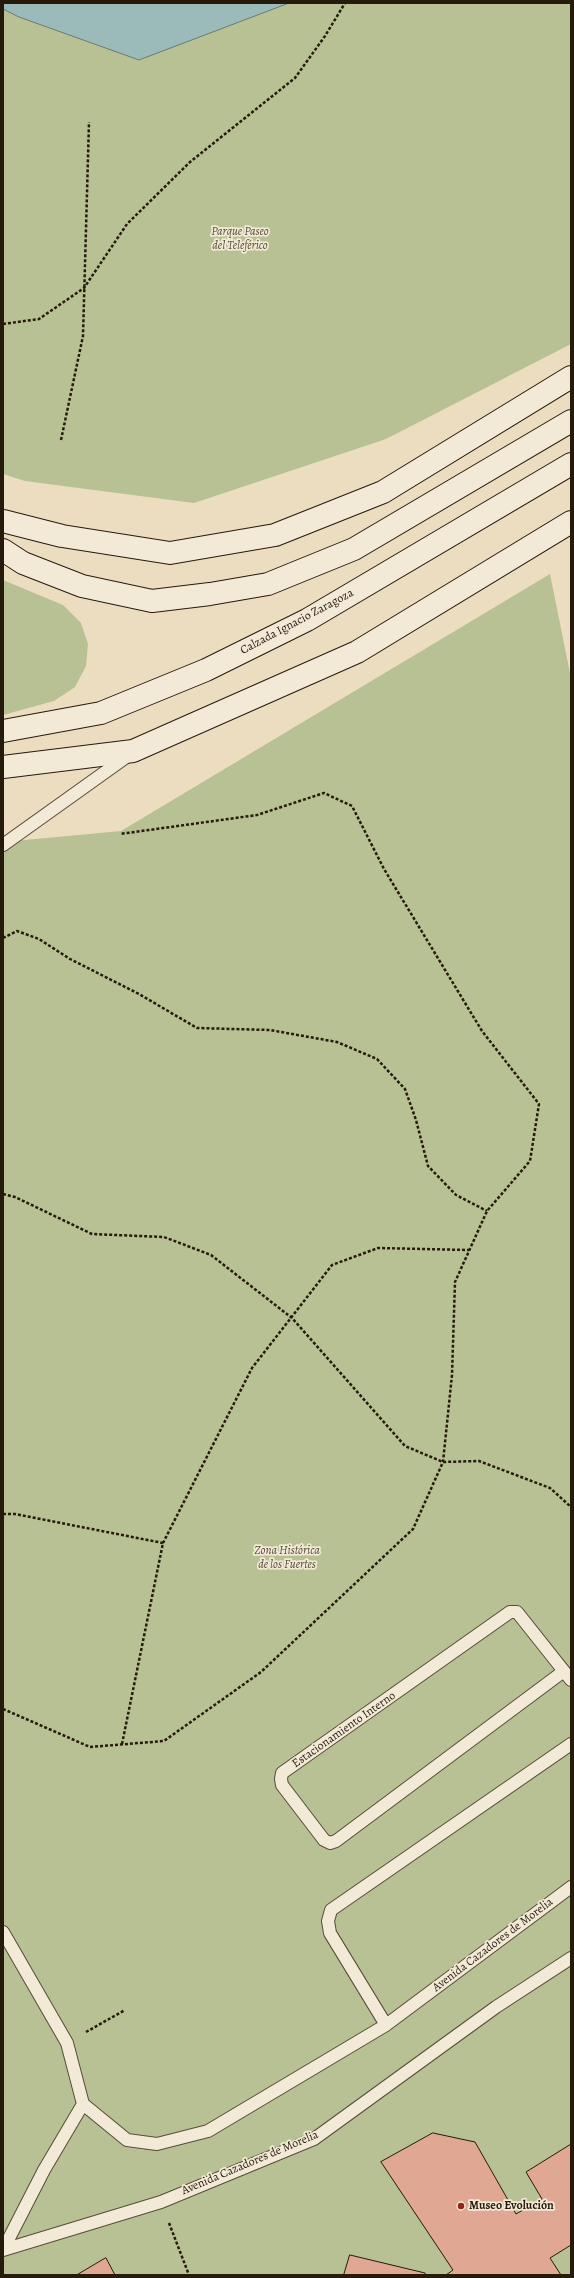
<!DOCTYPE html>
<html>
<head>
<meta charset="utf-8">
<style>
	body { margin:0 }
	#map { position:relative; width:574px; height:2278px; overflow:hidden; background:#ecddc1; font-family:Alegreya,serif }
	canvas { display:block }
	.frame { position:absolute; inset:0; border:4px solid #261a0d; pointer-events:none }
</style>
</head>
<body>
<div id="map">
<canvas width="574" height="2278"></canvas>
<div class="frame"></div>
</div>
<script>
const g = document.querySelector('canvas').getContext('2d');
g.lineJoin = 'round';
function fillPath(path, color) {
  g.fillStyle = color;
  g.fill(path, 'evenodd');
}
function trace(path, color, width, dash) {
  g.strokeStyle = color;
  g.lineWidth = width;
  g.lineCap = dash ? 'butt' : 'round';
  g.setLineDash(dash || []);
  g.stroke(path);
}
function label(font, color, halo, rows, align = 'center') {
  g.font = font + ' Alegreya,serif';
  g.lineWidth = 3.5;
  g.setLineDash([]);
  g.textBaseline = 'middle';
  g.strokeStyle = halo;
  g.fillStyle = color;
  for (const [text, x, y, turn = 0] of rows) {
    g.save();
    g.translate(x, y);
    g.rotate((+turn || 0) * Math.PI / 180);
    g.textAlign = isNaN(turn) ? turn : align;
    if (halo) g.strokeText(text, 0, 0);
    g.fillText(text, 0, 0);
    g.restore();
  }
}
fillPath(new Path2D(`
	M3,3H571V344L386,439L194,503L25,481L3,474Z
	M550,574L571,678V2275H3V842L121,831Z
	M3,580L63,605L81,623L88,644L86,666L75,687L54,701L3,715Z`), '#b8c193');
const water = new Path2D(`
	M3,3H289L139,60L19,17L3,9Z`);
fillPath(water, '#9bbaba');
trace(water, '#6c7a75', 1);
const building = new Path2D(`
	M433,2133L475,2142L516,2214L542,2199L526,2172L571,2144V2245L550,2258L561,2275H446L453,2270L381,2162Z
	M350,2255L425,2273L426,2275H344Z
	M106,2258L115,2275H77Z`);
fillPath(building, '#e0a892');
trace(building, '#261a0d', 1);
const lane = new Path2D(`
	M3,845L129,755
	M564,1671L336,1841L330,1843L324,1840L282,1785L281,1779L282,1773L510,1612H517L571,1680
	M3,1932L67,2043L83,2104L44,2170L3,2250
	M386,2025L330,1933L328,1921L331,1910L571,1744
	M83,2104L127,2140L157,2144L208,2131L386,2025L571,1887
	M3,2250L161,2202L314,2139L496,2007L571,1958`);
const secondary = new Path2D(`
	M3,521L62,536L170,553L275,535L383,492L571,377
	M3,550L23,563L82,586L152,601L210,594L268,584L354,549L571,421
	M3,731L101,713L206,670L307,620L571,464
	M3,767L133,751L357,652L571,522`);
trace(lane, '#584b3a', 14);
trace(secondary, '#261a0d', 24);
trace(new Path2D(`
	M3,324L39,319L84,288L127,224L190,162L295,78L325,36L345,3
	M61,440L83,336L89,122
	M3,938L17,931L39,939L70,959L139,994L197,1028L270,1030L337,1042L377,1059L405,1089L416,1120L428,1166L456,1195L487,1211
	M3,1194L15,1197L92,1234L164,1237L211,1255L292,1318L405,1446L443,1462L479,1461L550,1488L571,1507
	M3,1514H15L163,1543
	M3,1709L90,1747L164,1741L261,1672L413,1529L443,1462L452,1375L455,1282L487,1211L530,1161L539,1104L482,1031L384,869L352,806L324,793L257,815L120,834
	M122,1744L163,1543L252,1368L332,1265L378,1248L469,1250
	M86,2032L125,2010
	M169,2223L189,2275`), '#261a0d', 2.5, [3, 2]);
trace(lane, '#f3e9d7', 12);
trace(secondary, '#f3e9d7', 22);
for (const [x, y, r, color] of [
	[461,2206,4,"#8f2418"]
]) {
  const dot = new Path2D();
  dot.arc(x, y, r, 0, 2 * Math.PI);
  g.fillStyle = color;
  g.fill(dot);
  trace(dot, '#f3e9d7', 1.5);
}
label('italic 12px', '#524c35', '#f3e9d7', [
	["Parque Paseo",240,232],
	["del Teleférico",240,246],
	["Zona Histórica",287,1551],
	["de los Fuertes",287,1565]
]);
label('12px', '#261a0d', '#f3e9d7', [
	["Calzada Ignacio Zaragoza",297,622,-28],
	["Estacionamiento Interno",344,1730,-35],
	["Avenida Cazadores de Morelia",493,1945,-37],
	["Avenida Cazadores de Morelia",250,2163,-23]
]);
label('bold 12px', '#261a0d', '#f3e9d7', [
	["Museo Evolución",469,2206]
], 'left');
</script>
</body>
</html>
